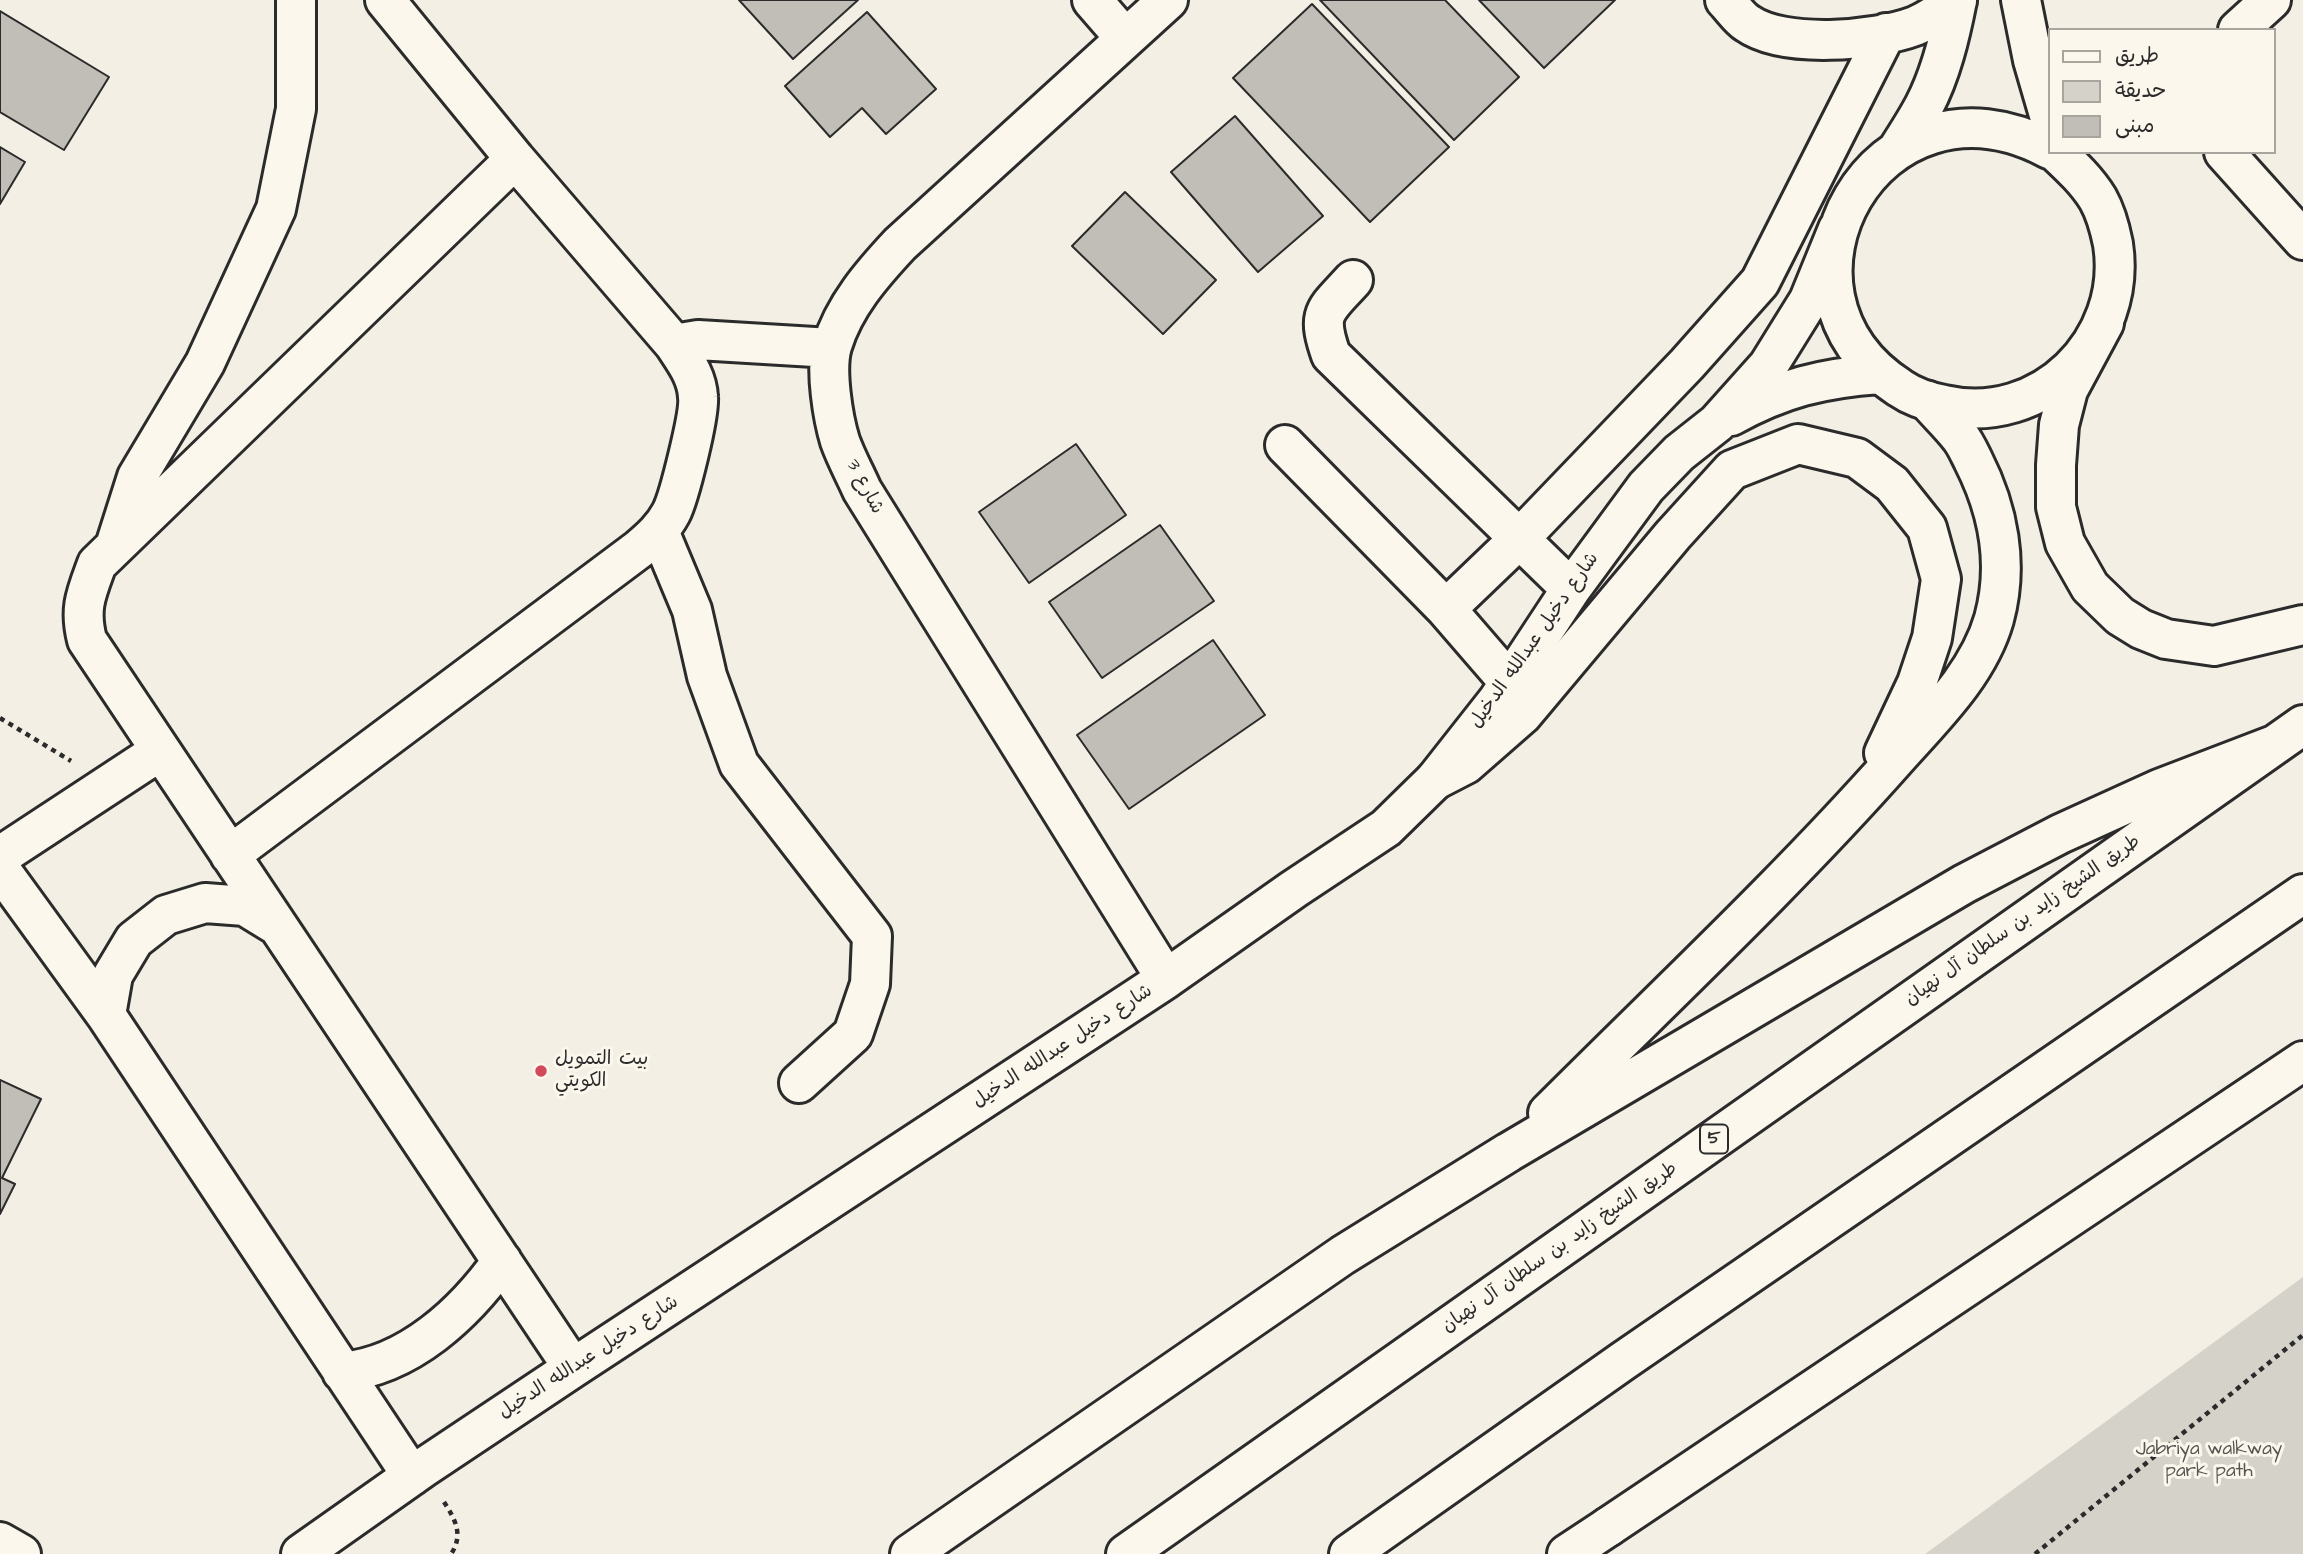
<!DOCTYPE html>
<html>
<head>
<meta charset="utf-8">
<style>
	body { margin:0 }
	#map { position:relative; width:2303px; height:1554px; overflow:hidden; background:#f3efe4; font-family:"Architects Daughter","Playpen Sans Arabic",sans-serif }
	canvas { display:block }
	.legend { position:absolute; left:2048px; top:28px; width:228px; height:126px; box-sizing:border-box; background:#fbf7ec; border:2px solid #a8a59f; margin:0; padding:9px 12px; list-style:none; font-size:21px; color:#2b2b2b }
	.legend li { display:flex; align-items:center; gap:14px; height:35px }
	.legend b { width:35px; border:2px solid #a8a59f }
</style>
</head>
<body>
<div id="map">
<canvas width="2303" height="1554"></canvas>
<ul class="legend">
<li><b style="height:9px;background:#fbf7ec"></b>طريق</li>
<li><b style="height:19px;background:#d5d2c9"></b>حديقة</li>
<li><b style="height:19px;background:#c0beb6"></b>مبنى</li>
</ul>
</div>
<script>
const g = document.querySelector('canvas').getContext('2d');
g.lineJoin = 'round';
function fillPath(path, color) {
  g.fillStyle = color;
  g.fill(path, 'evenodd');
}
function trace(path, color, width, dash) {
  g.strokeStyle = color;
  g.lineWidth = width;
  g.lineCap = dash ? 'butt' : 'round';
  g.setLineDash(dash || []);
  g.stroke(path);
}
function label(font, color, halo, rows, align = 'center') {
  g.font = font + ' "Architects Daughter","Playpen Sans Arabic",sans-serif';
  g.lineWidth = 6;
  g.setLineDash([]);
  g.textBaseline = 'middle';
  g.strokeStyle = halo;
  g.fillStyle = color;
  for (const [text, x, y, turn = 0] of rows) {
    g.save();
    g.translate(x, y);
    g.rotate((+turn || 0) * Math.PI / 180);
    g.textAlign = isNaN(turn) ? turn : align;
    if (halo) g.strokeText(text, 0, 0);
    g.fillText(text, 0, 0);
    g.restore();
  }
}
fillPath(new Path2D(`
	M2303,1277V1554H1925Z`), '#d5d2c9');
const building = new Path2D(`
	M739,0H858L793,59Z
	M1320,0H1445L1519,77L1454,140Z
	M1479,0H1615L1544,68Z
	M1312,4L1449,147L1370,222L1233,78Z
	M0,11L109,77L64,150L0,112Z
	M867,12L936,89L886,134L862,108L830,137L785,86Z
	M1235,116L1323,216L1258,272L1171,172Z
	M0,147L25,162L0,204Z
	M1125,192L1216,280L1163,334L1072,246Z
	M1076,444L1126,515L1029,583L979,512Z
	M1160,525L1214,601L1102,678L1049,602Z
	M1213,640L1265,715L1129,809L1077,735Z
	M0,1080L41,1099L2,1178L15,1184L0,1214Z`);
fillPath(building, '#c0beb6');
trace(building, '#2b2b2b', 2);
const minor = new Path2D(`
	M1092,0L1125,38
	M1725,0C1732,7 1739,18 1747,23C1784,49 1875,41 1915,26C1930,20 1944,9 1957,1
	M2021,0L2033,60L2049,115
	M2238,30L2271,0
	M1898,149C1907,135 1916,121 1924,106C1941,74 1950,36 1957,0
	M2049,149C1877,58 1748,290 1900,388C1913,397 1929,402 1944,405C2041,427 2128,341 2113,244C2110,229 2106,213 2098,199C2087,181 2072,167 2056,152
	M2224,152L2303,240
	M515,159L97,564C86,594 79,608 87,640L573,1368
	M1353,280C1325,311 1316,312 1331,355L1571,589
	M674,344L698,340L831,348
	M1731,416C1782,388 1822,378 1880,374
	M1285,445L1446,609L1510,683
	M659,531L692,610L707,676L739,764L872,936L870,984L853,1034L799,1083
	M116,543L137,477L205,363L276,209L296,109V0
	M1446,609L1519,539L1687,364L1760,282L1886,33
	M230,855L639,549C652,538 663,528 671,513C679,498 700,414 698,397C697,376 685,361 674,344L515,159L385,0
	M0,856L160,751
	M0,869L106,1015L412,1476
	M1166,979L862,490C855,474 846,458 840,441C833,418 825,370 832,346C844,306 872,274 900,244L1168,0
	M106,1015L113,975L134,940L166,915L205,903L245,906L276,925
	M342,1372C409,1366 465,1313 502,1261
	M0,1542L21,1554
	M301,1554L423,1468L573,1368L1166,979L1294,889L1386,828L1435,780L1498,700L1571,589L1646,487L1679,453L1717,423L1768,366L1809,300L1838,229`);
const major = new Path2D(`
	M1608,1527L2303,1061`);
const highway = new Path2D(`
	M2104,323L2068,390L2059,425L2056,465V507L2065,543L2090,587L2120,616L2141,629L2166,639L2214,646L2303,625
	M1435,780L1466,764L1522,715L1673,535L1732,470L1798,444L1857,458L1892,484L1927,528L1941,579L1932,638L1917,683L1884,753
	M1548,1113C1664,997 1785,884 1894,761C1932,718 1978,675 1994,619C2009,564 1998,509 1973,460C1969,452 1965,443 1960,437C1950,424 1938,413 1928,401
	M910,1554L1343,1255L1509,1152L1964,884L2060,834L2159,789L2274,745
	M1126,1554L2303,725
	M1349,1554L1623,1361L2303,894
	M1567,1554L1608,1527`);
trace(minor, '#2b2b2b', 44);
trace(major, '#2b2b2b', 44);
trace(highway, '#2b2b2b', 44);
trace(new Path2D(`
	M0,718L71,761
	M444,1502C455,1519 464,1535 451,1554
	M2035,1554L2303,1335`), '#2b2b2b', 4.5, [5, 5]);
trace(minor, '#fbf7ec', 38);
trace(major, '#fbf7ec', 38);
trace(highway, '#fbf7ec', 38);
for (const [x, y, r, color] of [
	[541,1071,7,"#d1495b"]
]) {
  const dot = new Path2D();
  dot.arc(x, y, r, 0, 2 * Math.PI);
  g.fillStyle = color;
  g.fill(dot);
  trace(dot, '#fbf7ec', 2.5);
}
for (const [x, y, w] of [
	[1714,1139,28]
]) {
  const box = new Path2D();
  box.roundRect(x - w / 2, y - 14.5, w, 29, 5);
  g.fillStyle = '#fbf7ec';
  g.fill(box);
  trace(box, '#2b2b2b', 2);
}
label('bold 18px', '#2b2b2b', null, [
	["5",1714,1139]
]);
label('19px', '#2b2b2b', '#fbf7ec', [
	["شارع 3",864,487,62],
	["شارع دخيل عبدالله الدخيل",1535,641,-55],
	["طريق الشيخ زايد بن سلطان آل نهيان",2023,921,-35],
	["شارع دخيل عبدالله الدخيل",1063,1047,-33],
	["طريق الشيخ زايد بن سلطان آل نهيان",1560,1248,-35],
	["شارع دخيل عبدالله الدخيل",589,1358,-33]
]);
label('19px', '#2b2b2b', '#fbf7ec', [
	["بيت التمويل",555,1060],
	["الكويتي",555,1082]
], 'left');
label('19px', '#565552', '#fbf7ec', [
	["Jabriya walkway",2209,1450],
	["park path",2209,1472]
]);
</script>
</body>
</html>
